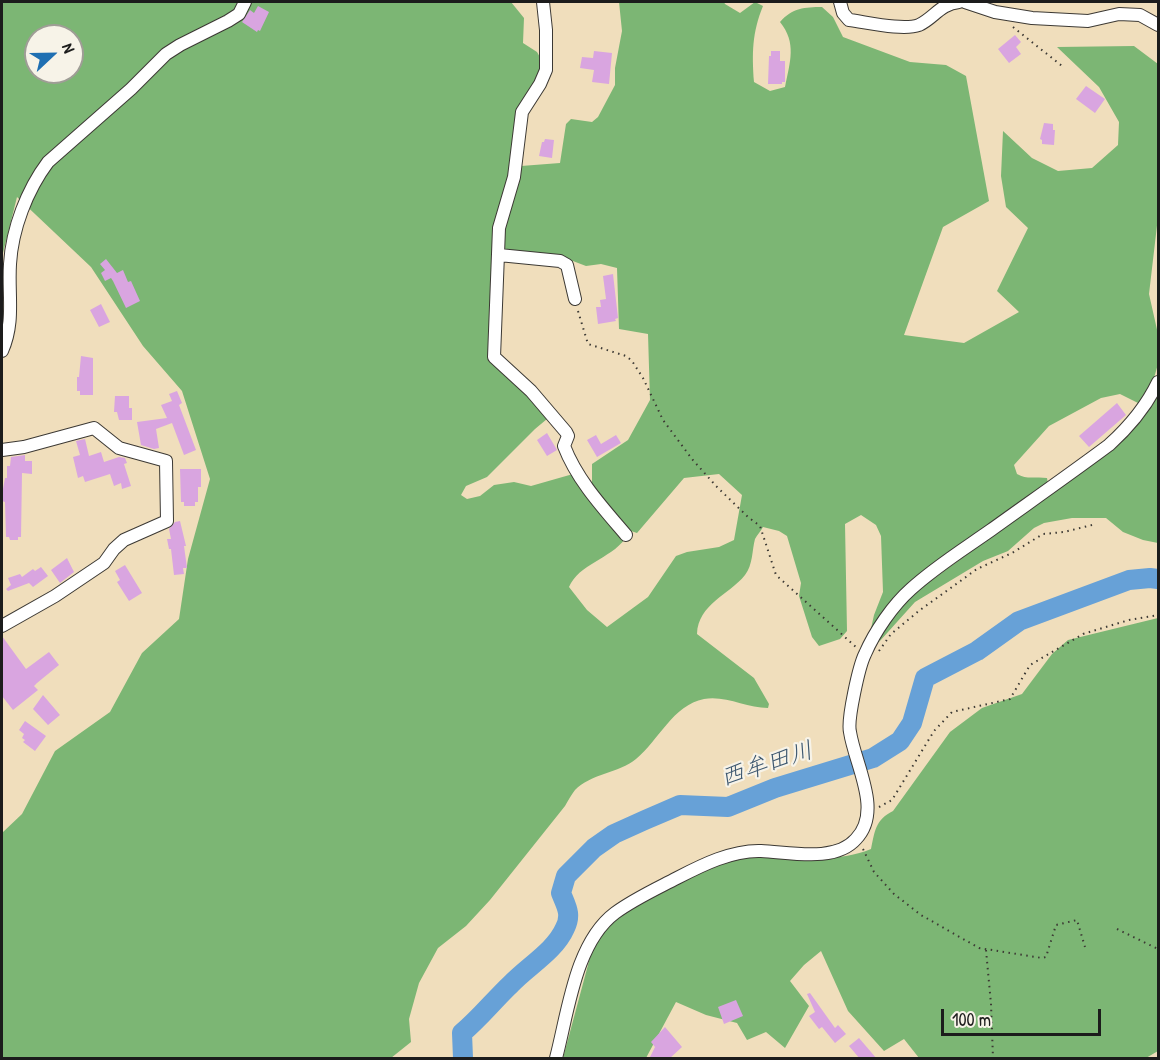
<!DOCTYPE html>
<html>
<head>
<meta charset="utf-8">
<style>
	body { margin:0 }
	#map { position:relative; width:1160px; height:1060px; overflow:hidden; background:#f0debc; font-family:"Patrick Hand",sans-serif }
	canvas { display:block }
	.frame { position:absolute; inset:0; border:3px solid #1c1c1c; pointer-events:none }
	.north { position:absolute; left:24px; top:24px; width:60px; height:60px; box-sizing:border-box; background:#f7f3e8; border:2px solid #9f9d96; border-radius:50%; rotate:68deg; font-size:16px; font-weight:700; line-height:24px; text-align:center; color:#1c1c1c }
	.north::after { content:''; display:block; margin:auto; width:21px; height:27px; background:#1f6fb2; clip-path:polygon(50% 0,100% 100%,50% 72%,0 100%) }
	.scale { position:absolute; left:941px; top:1009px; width:160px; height:27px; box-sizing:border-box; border:3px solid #1c1c1c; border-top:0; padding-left:8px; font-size:18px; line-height:21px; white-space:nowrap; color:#1c1c1c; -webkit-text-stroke:4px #f7f3e8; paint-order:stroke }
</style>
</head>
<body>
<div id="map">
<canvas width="1160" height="1060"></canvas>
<div class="frame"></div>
<div class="north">N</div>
<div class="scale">100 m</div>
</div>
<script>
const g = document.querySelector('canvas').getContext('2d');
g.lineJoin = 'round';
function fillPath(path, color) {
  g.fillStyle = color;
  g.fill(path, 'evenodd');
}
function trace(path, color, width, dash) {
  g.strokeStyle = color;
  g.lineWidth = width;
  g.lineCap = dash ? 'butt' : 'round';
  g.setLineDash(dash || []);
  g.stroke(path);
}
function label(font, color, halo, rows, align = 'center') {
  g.font = font + ' "Patrick Hand","Klee One",sans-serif';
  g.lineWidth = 4.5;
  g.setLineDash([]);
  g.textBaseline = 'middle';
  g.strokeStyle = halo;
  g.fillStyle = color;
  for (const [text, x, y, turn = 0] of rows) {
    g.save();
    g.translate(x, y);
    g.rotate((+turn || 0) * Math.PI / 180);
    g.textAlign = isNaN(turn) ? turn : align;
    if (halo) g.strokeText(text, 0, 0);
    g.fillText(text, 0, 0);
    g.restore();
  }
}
fillPath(new Path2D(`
	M2,2H511L524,18L523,43L537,52L541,59L542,69L517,114L511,175L495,224L494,303L489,349L491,359L497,365L546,410L547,419L535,429L487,477L466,486L461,495L467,499L480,496L494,485L514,482L531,486L573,474L625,539C610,559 579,564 569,587L587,610L607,627L648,597L676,556L687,552L719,547L734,540L742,495L719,474L684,478L637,533L631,531L592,488V464L628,440L650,400L648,334L619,329L617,268L601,264L586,266L565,258L505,253L502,250L503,227L521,166L560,163L566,124L571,119L592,122L598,117L615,85V68L622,31L619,2H724L725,4L740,13L755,2L763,6C752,33 752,53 754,82L770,91L785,87C790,62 797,43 780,22C792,8 805,7 822,7L833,17L843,37L910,62L946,65L966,76L989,201L943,227L904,335L964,343L1019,312L997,291L1028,228L1006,207L1001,176L1003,131L1032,158L1058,171L1092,168L1118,145L1119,122L1099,87L1057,47L1134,46L1158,64V217L1149,294L1158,334V364L1154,378L1142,405L1120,394L1101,398L1049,426L1014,465L1017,474C1027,480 1036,476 1047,478L1048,484L907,585L886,608L870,633L874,615L883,592L881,536L876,525L861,515L845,524L847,631L840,639L819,646L812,637L799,596L801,583L787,536L779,531L763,527C761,531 757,535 755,539C752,550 753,565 745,575C729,595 698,604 697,634L754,678L769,704L768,708C747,708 725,695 704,699C673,705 659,740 636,759C619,773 590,774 575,790C571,795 568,801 565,806L490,900L466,926L438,948L419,983L409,1019L411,1042L391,1058H2V833L22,814L55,751L110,712L142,653L179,619L188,559L210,479L182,391L143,346L91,267L17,197L2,257ZM36,36H72V72H36Z
	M1158,393V543L1143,540L1123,532L1106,518H1072L1044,523L1034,528L1008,551L983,561L915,602L879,642C886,622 900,608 914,593L1120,443L1138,424Z
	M1158,618V1051L1146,1058H919L904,1039L884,1051L848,1011L821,951L804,965L790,981L809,1006L785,1048L766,1032L747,1040L737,1023L706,1015L676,1002L646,1058H563L592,950C598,939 605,929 614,921C629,908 647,900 665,891C698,874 729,856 767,856C805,855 834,864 871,849C875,831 875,820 893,811L950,732L982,708L1022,694L1052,654L1068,640Z`), '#7cb674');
trace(new Path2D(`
	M463,1058L462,1033C480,1018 494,1000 511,984C528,966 555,951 565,928C572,914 566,906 561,893L566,876L594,848L614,834L645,820L680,805L728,807L775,788L873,758L900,741L912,723L925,678L977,651L1019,621L1129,580L1150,578L1158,579`), '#67a1d7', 20);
fillPath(new Path2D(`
	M258,6L269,12L260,31L258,30L257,32L242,22L250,10L254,13Z
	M1015,35L1021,42L1016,47L1021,54L1009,63L998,49Z
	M594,51L612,53L609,84L592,82L594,70L580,68L582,57L593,58Z
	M771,51H780V61H785V82H782V84H768L769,56H771Z
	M1086,86L1105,99L1095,113L1076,99Z
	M1044,123L1053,124V130H1055L1054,145L1042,144V140L1040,139Z
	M545,139L554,140L552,158L539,156L542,142H544Z
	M106,259L117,273L123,270L128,282L131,281L140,301L126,308L113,281L111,278L105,281L101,273L105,270L100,264Z
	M613,274L618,318L615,319L616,321L598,324L596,307H601L600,300L606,299L603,276Z
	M101,304L110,322L99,327L90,310Z
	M81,356L93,358V395H80V391H77V377H79Z
	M177,391L182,403L179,405L196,450L184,455L172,423L156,429L159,448L154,449L141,445L137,422L167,418L161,405L172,401L169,394Z
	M115,396H129V408H132V420H119L117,412H114Z
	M1117,403L1126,415L1089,447L1079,436Z
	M547,433L557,450L547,456L537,440Z
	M596,435L601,444L616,435L621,443L597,457L587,440Z
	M85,439L89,456L101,452L104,462L119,457L125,458L127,463L124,464L131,486L122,489L121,483L114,486L110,474L85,482L83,476L78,478L73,457L80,455L76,441Z
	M25,455V461H32V474L22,473L21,537H18V540H10L9,537H6L5,502L2,501V489H3L5,478H7V466H10L11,457Z
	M180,469H201V487H198V502H195V506H184V502H181Z
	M180,521L186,546H184L187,568H183L184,574L174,575L171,549H169L167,539H171L169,529L175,522Z
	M67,558L74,572L60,583L51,570Z
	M125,565L142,593L129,601L117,582L120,580L115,571Z
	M41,567L48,576L33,587L29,583L8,591L6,589L11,585L8,578L20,574L22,577L33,569L35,571Z
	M2,636L26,669L49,652L59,665L37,683L34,686L38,690L13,710L2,696Z
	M43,695L60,715L48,725L33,709Z
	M25,721L46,736L35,751L23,742L25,740L22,738L24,734L19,730Z
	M810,993L835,1028L838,1025L846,1034L835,1043L822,1027L819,1029L809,1016L815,1012L807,994Z
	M736,1000L743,1016L724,1024L718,1007Z
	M665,1027L682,1047L669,1059H649L655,1047L651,1042Z
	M859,1038L877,1059H860L849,1046Z`), '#d9a5e0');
const minor = new Path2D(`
	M543,2L546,30V70L540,84L522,112L514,177L499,228L494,357L531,391L566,432L568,436L564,446C577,480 603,508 626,535
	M840,2L843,13L849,20C866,22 903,31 919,25C934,18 940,4 959,2
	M965,2L995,12L1032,18L1088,21L1119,14L1140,15L1158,25
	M499,255L560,261L567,265L575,299
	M2,351C15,322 8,295 10,264C12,229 27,190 48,162L131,89L166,54L180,45L228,21L239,14L245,2
	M2,450L24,447L94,428L119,448L166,461L167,521L124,540L114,549L104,563L55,596L2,626
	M556,1058C568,1013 575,943 615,913C634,899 656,889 677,878C702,865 732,850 761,851C789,852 835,863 856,839C883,811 855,765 850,732C847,720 859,666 865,654C875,631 893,605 911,589C935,567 964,549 991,530C1030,502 1070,474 1109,445C1130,426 1146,407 1158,382`);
trace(minor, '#3c3934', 14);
trace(new Path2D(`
	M1013,27L1062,66
	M578,311L588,344L626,356L632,361L643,378L663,420L692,459L716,486L748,517L760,526L776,575L856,647
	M879,651L891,634L920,610L977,569L1012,553L1043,534L1064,532L1096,524
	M879,807L892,800L934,731L952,712L1010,699L1030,665L1083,634L1129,620L1158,615
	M863,849L874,872L894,894L921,915L979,948L1042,958L1046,957L1056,925L1077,920L1085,947
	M1117,929L1158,949
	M986,950L991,1004L993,1058`), '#3c3934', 2, [1.5, 4.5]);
trace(minor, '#fff', 12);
label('italic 24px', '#3e5870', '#f7f3e8', [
	["西牟田川",767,765,-18]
]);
</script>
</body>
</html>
